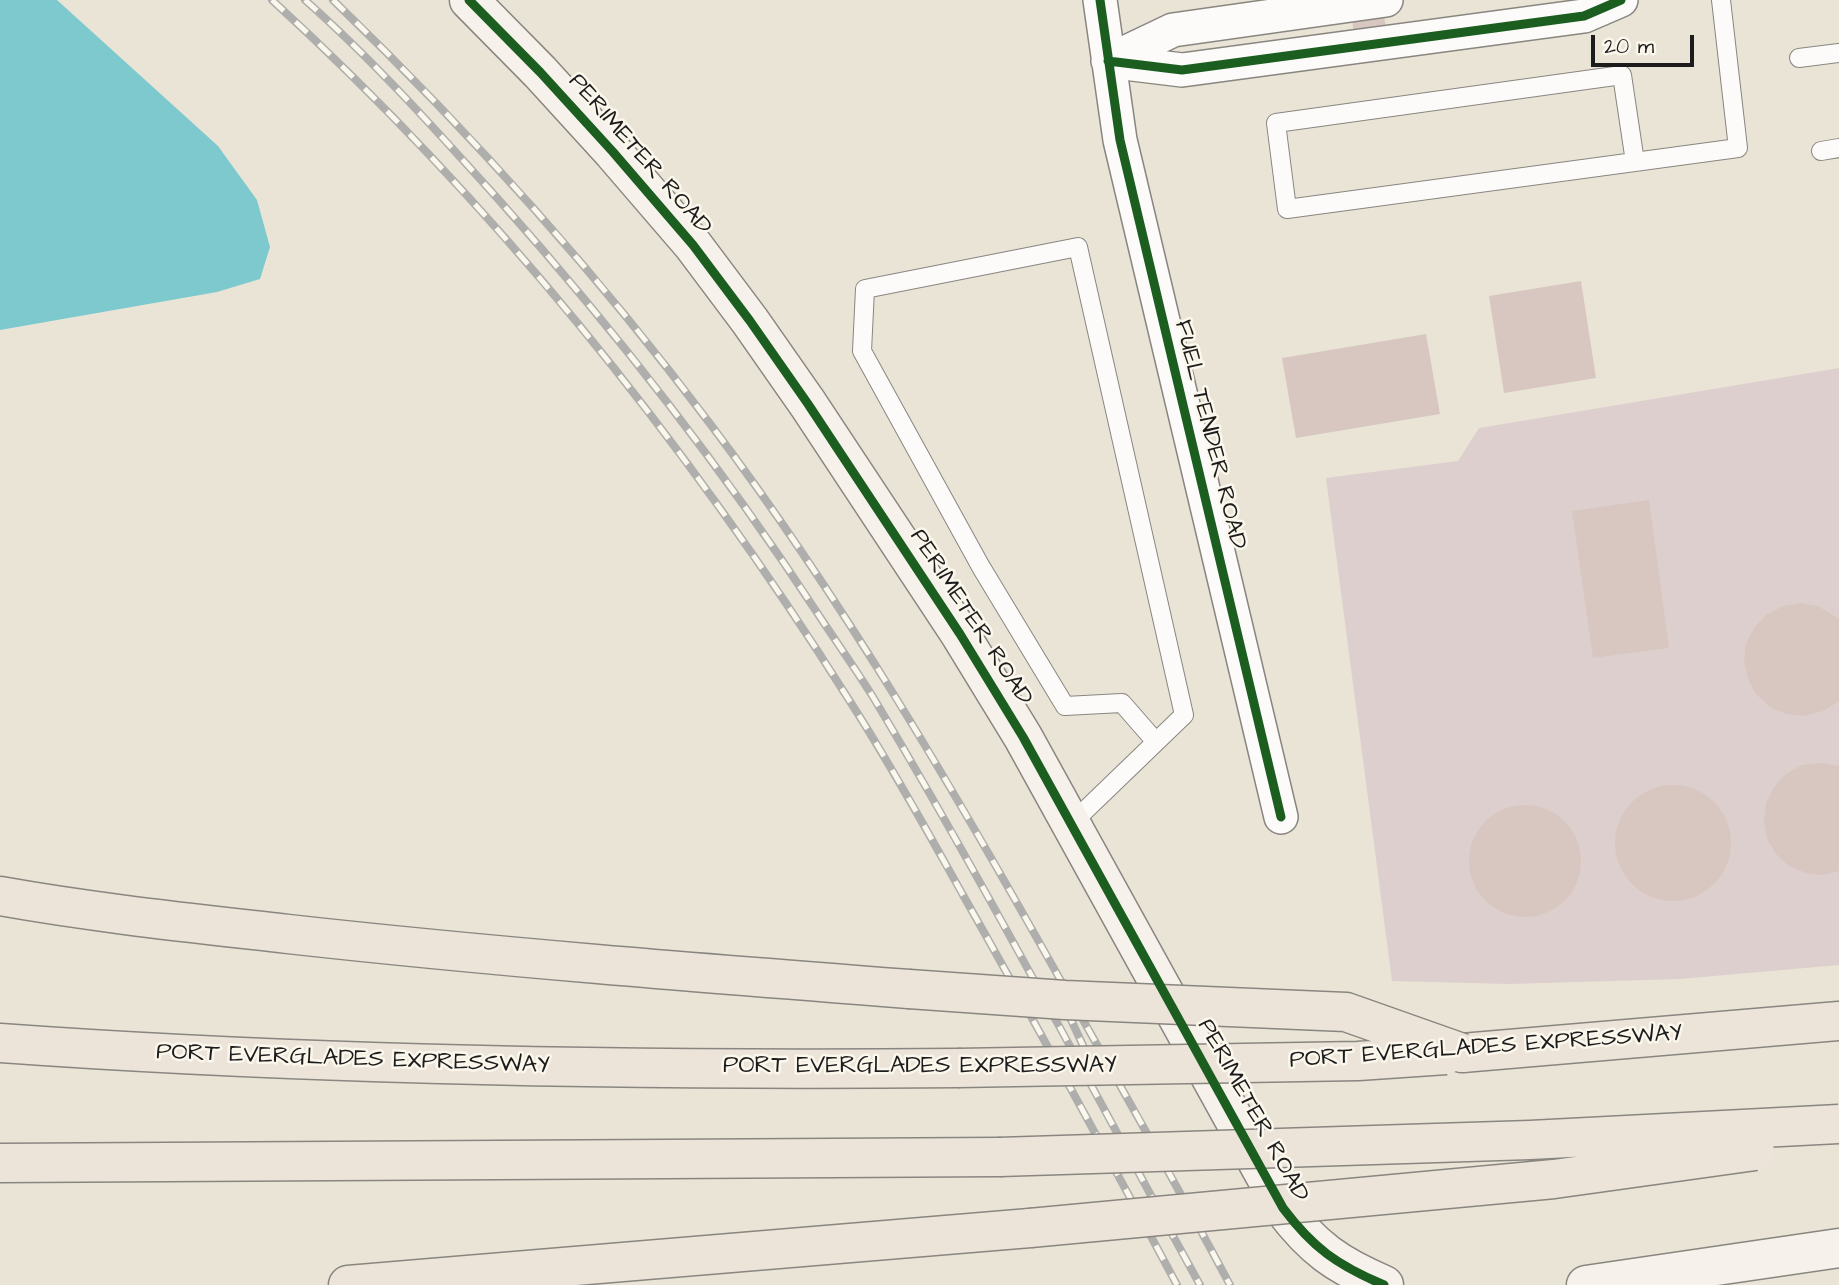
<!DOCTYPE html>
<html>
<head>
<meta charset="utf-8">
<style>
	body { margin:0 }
	#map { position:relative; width:1839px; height:1285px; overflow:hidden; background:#eae4d6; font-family:"Architects Daughter",sans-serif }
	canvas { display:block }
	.scale { position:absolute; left:1591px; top:35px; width:103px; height:32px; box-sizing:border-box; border:4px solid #1c1c1c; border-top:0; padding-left:9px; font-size:21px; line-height:24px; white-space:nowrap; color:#1c1c1c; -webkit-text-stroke:5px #fbf7ec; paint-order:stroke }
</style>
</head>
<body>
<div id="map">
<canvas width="1839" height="1285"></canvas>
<div class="scale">20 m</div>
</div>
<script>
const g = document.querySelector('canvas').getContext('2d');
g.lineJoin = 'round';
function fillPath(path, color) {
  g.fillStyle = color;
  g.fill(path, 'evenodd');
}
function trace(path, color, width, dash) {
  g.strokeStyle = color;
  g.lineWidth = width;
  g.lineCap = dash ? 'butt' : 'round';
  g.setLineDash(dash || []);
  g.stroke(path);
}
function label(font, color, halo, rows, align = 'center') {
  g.font = font + ' "Architects Daughter",sans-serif';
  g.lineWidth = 5;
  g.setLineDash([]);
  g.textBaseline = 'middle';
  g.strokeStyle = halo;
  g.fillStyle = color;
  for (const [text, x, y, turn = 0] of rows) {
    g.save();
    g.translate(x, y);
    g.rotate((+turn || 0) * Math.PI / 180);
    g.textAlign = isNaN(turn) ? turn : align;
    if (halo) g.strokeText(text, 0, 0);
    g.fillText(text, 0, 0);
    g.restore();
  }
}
fillPath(new Path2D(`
	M1839,368V965L1680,979L1510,984L1392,981L1326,478L1458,461L1479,428Z`), '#ddcfcd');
fillPath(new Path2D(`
	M0,0H57L218,146L257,200L270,247L260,279L217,292L0,330Z`), '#7ec9cd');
fillPath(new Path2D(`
	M1384,14L1386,31L1354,35L1352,19Z
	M1581,281L1596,378L1504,393L1489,296Z
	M1426,334L1440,414L1296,438L1282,358Z
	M1649,500L1669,648L1593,658L1572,511Z
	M1800,603L1818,606L1839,619V701L1823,711L1804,716L1786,714L1770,707L1756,694L1748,679L1744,661L1746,644L1754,628L1767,614L1783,606Z
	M1820,763L1839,766V871L1823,875L1806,873L1789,866L1776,854L1767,839L1764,821L1766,803L1774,787L1786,774L1802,765Z
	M1615 843a58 58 0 1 1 116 0a58 58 0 1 1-116 0Z
	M1469 861a56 56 0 1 1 112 0a56 56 0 1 1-112 0Z`), '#d8c7c0');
const lane = new Path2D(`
	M1799,58L1839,53
	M1821,151L1839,148
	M1635,162L1622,75L1276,123L1287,209L1738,148L1721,0
	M1072,823L1184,715L1078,247L865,289L862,351L981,567L1065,706L1122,703L1156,742`);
const street = new Path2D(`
	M1100,0L1120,140L1281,817
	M1108,61L1182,70L1584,16L1621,0
	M1108,61L1173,30L1386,0`);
const secondary = new Path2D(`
	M469,0L540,72L613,152L693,245L750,321L808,404L960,634L1023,737L1283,1208C1313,1248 1337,1265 1384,1285
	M1586,1285L1839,1248`);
const highway = new Path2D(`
	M0,896C95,913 192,923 288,934C495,957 702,973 909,989
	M0,1043C319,1066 638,1071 958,1068
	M1462,1053L1839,1021
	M0,1163L999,1157
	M348,1285L1030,1228`);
trace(lane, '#898680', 20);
trace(street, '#898680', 36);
trace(secondary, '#898680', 41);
trace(highway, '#898680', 41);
trace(lane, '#fcfbf9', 18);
trace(street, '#fcfbf9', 33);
trace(secondary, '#f6f2eb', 38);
trace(highway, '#ece3d9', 38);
const rail = new Path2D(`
	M272,0C496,205 689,446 851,703C891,765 927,831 963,895C1036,1024 1107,1154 1177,1285
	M305,0C374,61 436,130 498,199C614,329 721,466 816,611C835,640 855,668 873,697C988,889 1092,1089 1200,1285
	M333,0C470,132 597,273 711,425C843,600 954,790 1061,981C1118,1082 1176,1183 1230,1285
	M1066,1009L1100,1082`);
trace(rail, '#aeaeac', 8);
trace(rail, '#fbf7ec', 5, [16]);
const highwayBridge = new Path2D(`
	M909,989L1065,1000L1346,1012L1462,1053
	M958,1068L1358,1061L1446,1055
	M999,1157L1530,1140L1839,1124
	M1030,1228L1554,1179L1755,1151`);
trace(highwayBridge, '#898680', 41, []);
trace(highwayBridge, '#ece3d9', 38);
trace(new Path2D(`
	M469,0L540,72L613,152L693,245L750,321L808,404L960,634L1023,737L1283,1208C1313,1248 1337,1265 1384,1285
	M1100,0L1120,140L1281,817
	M1108,61L1182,70L1584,16L1621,0`), '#1b5e20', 9);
label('24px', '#1c1c1c', '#fbf7ec', [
	["PERIMETER ROAD",639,155,49],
	["FUEL TENDER ROAD",1209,435,76],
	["PERIMETER ROAD",970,618,57],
	["PORT EVERGLADES EXPRESSWAY",1486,1048,-4],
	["PORT EVERGLADES EXPRESSWAY",353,1060,2],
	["PORT EVERGLADES EXPRESSWAY",920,1067],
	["PERIMETER ROAD",1252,1111,61]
]);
</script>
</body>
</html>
